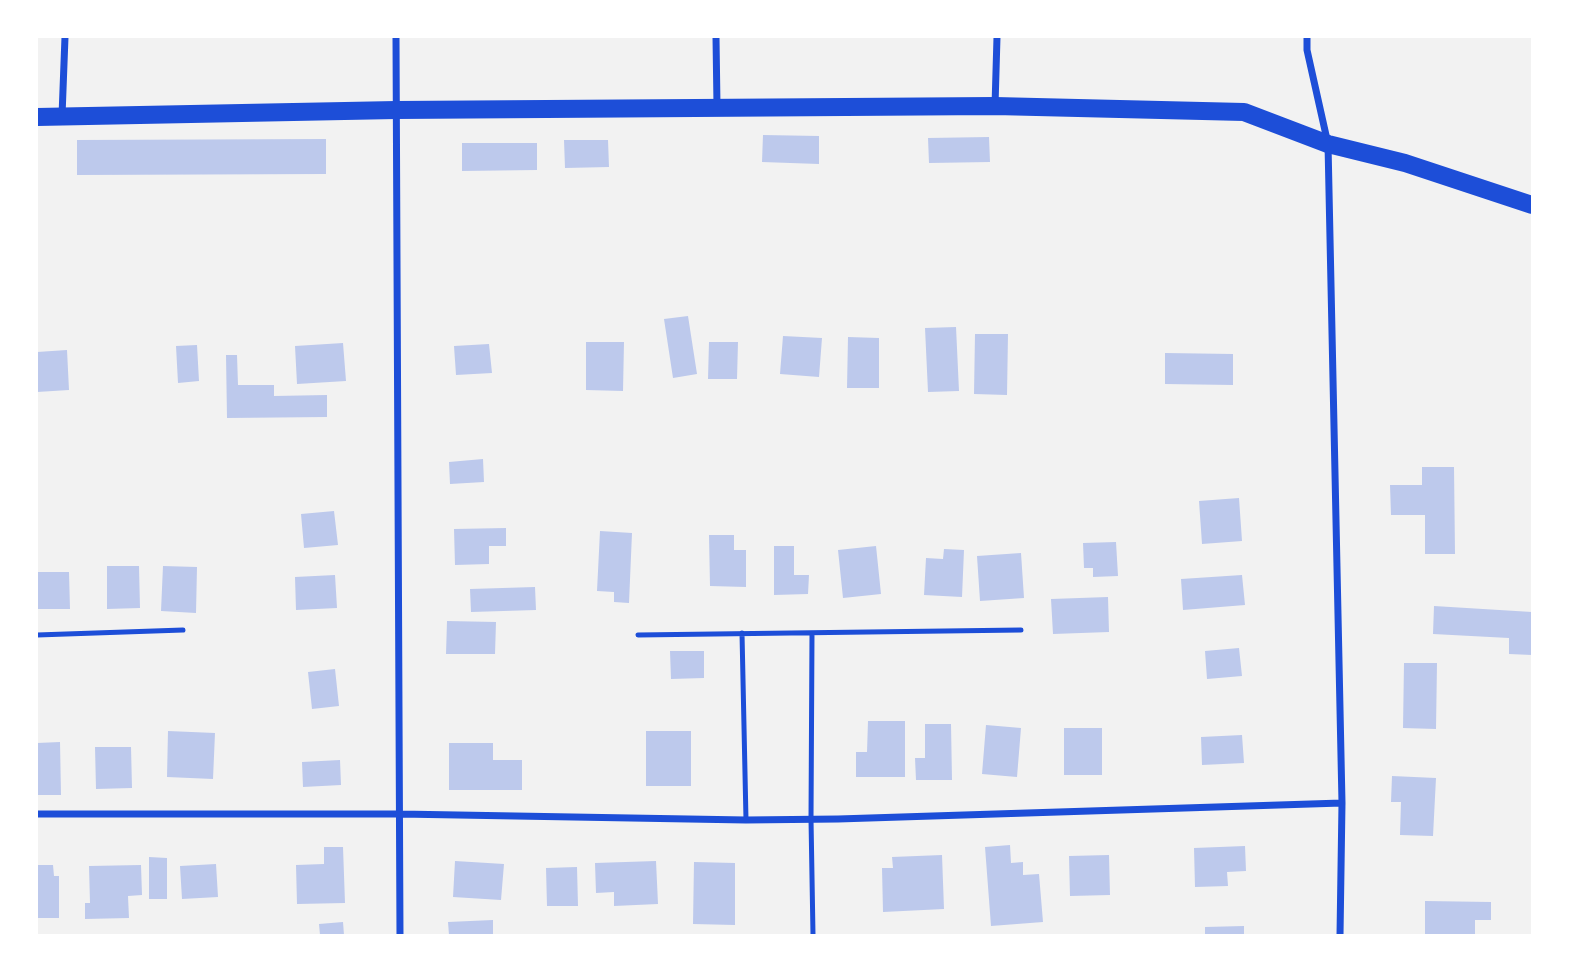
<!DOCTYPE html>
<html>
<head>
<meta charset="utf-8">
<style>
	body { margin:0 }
	#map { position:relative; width:1569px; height:972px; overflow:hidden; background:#f2f2f2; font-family:Helvetica,sans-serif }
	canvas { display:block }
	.frame { position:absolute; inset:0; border:38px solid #fff; pointer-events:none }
</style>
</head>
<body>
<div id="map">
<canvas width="1569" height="972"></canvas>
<div class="frame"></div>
</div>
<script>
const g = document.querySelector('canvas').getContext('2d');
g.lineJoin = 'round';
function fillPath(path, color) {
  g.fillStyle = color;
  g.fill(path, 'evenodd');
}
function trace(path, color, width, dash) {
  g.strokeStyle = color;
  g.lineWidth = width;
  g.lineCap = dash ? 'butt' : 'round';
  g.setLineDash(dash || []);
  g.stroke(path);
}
fillPath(new Path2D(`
	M763,135L819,136V164L762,162Z
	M989,137L990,162L929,163L928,138Z
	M326,139V174L77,175V140Z
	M564,140H608L609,167L565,168Z
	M462,143H537V170L462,171Z
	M688,316L697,374L673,378L664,319Z
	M956,327L959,391L928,392L925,328Z
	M975,334H1008L1007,395L974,394Z
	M783,336L822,338L819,377L780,374Z
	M848,337L879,338V388H847Z
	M586,342H624L623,391L586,390Z
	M709,342H738L737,379H708Z
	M343,343L346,381L297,384L295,346Z
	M489,344L492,373L456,375L454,346Z
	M197,345L199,381L178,383L176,346Z
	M67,350L69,390L37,392V352Z
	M1165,353L1233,354V385L1165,384Z
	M226,355H237L238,385H274V396L327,395V417L227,418Z
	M483,459L484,482L450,484L449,462Z
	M1422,467H1454L1455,554H1425V515H1391L1390,485H1422Z
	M1239,498L1242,541L1202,544L1199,501Z
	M334,511L338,545L304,548L301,514Z
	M506,528V546H489V564L455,565L454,529Z
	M600,531L632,533L629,603L614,602V592L597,591Z
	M709,535H734V550H746V587L710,586Z
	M1116,542L1118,576L1093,577V568H1084L1083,543Z
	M774,546H794V575H809L808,594L774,595Z
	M876,546L881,594L843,598L838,550Z
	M944,549L964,550L962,597L924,595L926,558L943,559Z
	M1021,553L1024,598L980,601L977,556Z
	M107,566H139L140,608L107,609Z
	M163,566L197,567L196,613L161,611Z
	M37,572H69L70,609H37Z
	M335,575L337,608L296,610L295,577Z
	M1242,575L1245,605L1183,610L1181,579Z
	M535,587L536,610L471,612L470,589Z
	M1108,597L1109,632L1053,634L1051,599Z
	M1434,606L1532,612V655L1509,654V638L1433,634Z
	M447,621L496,622L495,654H446Z
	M1239,648L1242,676L1207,679L1205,651Z
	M670,651H704V678L671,679Z
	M1404,663H1437L1436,729L1403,728Z
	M335,669L339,706L312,709L308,672Z
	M868,721H905V777H856V752H867Z
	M925,724H951L952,780H916L915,758H925Z
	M986,725L1021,728L1017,777L982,774Z
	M1064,728H1102V775H1064Z
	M168,731L215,733L213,779L167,777Z
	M646,731H691V786H646Z
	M1242,735L1244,763L1202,765L1201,737Z
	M60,742L61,795H37V743Z
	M449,743H493V760H522V790H449Z
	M95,747H131L132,788L96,789Z
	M340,760L341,785L303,787L302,762Z
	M1392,776L1436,778L1433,836L1400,835L1401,802H1391Z
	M1010,845L1011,863L1023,862V875L1039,874L1043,922L991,926L985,847Z
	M1245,846L1246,871L1227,872L1228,886L1195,887L1194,848Z
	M324,847H343L345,903L297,904L296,865L324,864Z
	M942,855L944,909L883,912L882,868H893L892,857Z
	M1109,855L1110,895L1070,896L1069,856Z
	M149,857L167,858V899H149Z
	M455,861L504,864L501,900L453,897Z
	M656,861L658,904L614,906V892L596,893L595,863Z
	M694,862L735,863V925L693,924Z
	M216,864L218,897L182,899L180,866Z
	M37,865H53L54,876H59V918H37Z
	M141,865L142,895L128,896L129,918L85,919V903H90L89,866Z
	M577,867L578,906H547L546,868Z
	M1425,901L1491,902V920H1475V935H1425Z
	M493,920V935H449L448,922Z
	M343,922L344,935H320L319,924Z
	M1244,926V935H1205V927Z`), '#bdc9ec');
trace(new Path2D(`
	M742,633L746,820
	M812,633L811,819L813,935
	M37,635L183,630
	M638,635L1021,630`), '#1d4ed8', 5);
trace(new Path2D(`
	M396,37L400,935
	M716,37L717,106
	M1307,37V50L1328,144L1342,803L1340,935
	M995,106L997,37
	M62,116L65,37
	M37,814H400L746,820L838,819L1342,803`), '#1d4ed8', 7);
trace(new Path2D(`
	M37,117L396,110L995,106L1244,112L1328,144L1405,163L1532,205`), '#1d4ed8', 18);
</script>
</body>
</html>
